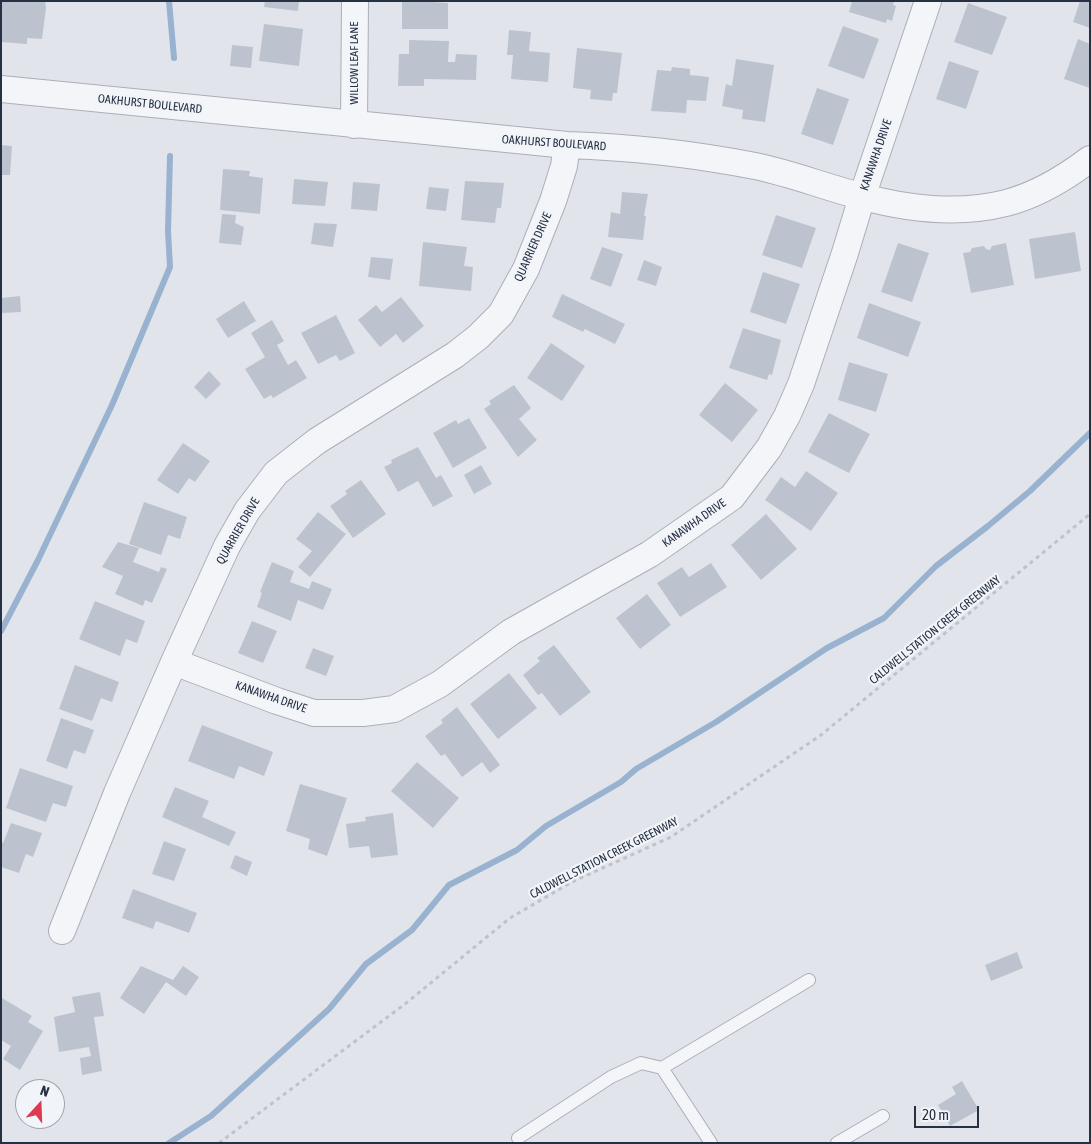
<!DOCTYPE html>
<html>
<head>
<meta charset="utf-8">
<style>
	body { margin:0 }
	#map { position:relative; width:1091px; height:1144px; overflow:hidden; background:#e1e5eb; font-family:"Asap Condensed",sans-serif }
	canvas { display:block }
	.frame { position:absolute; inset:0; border:2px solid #273144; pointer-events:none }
	.north { position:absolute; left:15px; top:1079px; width:50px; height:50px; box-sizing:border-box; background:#f1f4f8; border:1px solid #a0a6b0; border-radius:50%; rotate:20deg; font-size:14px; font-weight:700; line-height:20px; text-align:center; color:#273144 }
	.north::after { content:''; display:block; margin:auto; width:18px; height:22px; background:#dd3950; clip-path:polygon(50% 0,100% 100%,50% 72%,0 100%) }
	.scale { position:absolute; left:914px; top:1106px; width:65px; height:22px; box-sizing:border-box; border:2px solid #273144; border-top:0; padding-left:6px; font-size:15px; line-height:18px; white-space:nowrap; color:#273144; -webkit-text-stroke:4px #f1f4f8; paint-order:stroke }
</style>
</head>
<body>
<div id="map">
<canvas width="1091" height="1144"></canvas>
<div class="frame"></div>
<div class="north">N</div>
<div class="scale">20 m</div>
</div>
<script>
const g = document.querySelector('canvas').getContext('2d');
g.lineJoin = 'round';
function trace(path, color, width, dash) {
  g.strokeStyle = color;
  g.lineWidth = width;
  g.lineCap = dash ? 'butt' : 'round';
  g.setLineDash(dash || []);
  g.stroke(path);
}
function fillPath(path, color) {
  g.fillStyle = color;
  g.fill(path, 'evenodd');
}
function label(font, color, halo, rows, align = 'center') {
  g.font = font + ' "Asap Condensed",sans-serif';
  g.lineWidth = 4.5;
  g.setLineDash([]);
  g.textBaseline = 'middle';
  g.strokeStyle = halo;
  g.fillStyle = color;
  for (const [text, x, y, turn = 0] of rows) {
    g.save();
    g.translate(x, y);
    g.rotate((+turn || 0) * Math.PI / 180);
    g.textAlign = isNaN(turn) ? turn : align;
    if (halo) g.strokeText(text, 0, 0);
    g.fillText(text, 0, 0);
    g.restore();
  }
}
trace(new Path2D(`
	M169,1L174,58
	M1,631L38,560L112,405L170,267L168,231L170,156
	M169,1143L211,1116L329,1009L366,964L412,930L449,885L517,850L546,826L621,782L636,769L716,722L827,648L884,618L936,566L988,526L1030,491L1090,433`), '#98b2cf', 6);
fillPath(new Path2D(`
	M1,1H45L46,8L42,39L27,38V44L1,42Z
	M265,1H299L298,11L264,7Z
	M412,1L448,3V29H402V2Z
	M852,1H894L893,5L896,6L892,21L887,19L886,23L849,12Z
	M1080,1H1090V28L1073,22Z
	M968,3L1007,17L992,55L954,42Z
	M264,24L303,29L299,66L259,61Z
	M843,26L879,39L864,79L828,66Z
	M509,30L531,32L529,51L550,53L548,82L511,79L513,55H507Z
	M1078,39L1090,44V88L1064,79Z
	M409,40L449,41L448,62H455L456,54L477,55L476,80L424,79V86H398L399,54H409Z
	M232,45L253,47L251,68L230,66Z
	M577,48L622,53L617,93H613L612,101L590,99L591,90L573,88Z
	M736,59L774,65L765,122L742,119L743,110L722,106L726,84L732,86Z
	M949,61L979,71L966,109L936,99Z
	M672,67L690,69V75L709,77L706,101L687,100L686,113L651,111L657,70L671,71Z
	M817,88L849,99L833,145L801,134Z
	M1,145L12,146L10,175H1Z
	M223,169L250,171L249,176L263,178L260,214L220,210Z
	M294,179L328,182L325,206L292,204Z
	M465,181L504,183L501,208H497L495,223L461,220Z
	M353,182L380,184L377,211L351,209Z
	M429,187L449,189L446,211L426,209Z
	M622,192L648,194L644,216H646L643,240L608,237L611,212L620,214Z
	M222,214L236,215L235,223L244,227L241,245L219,243Z
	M776,215L816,228L802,268L762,255Z
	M314,223L337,224L333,247L311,244Z
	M1075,232L1081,271L1035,279L1029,239Z
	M423,242L467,247L464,266L473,267L471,291L419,286Z
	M898,243L929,253L912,302L881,292Z
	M1006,243L1014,285L971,293L963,253L970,252L972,248L984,246L986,249L990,250L992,246Z
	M602,247L623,254L611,287L590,279Z
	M371,257L393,259L390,280L368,277Z
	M644,260L662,267L656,286L637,280Z
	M763,272L800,284L786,324L750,312Z
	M562,294L625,324L615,344L585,329L583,332L552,317Z
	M20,296L21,312L1,313V298Z
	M401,297L424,326L403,343L396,334L380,347L358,320L376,305L382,312Z
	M244,301L256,321L228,338L216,319Z
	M869,303L921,322L908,357L857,338Z
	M336,315L355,353L340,361L336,355L318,364L301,333Z
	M272,320L284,341L277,345L288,365L296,360L307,378L273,398L271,395L264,399L245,369L265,357L251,333Z
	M743,328L781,340L772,375L769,374L767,380L729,368Z
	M551,343L585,366L562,401L527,378Z
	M849,362L888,374L876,412L838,400Z
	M209,371L221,384L206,399L194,387Z
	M725,383L758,410L732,442L699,415Z
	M514,385L531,408L519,419L537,440L518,457L484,409L491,404L489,401Z
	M829,413L870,434L849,473L808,452Z
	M469,418L487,448L453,468L433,433L456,420L458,424Z
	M183,443L210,461L195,482L189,478L178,494L157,480Z
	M418,447L436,478L441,475L453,496L433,507L418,481L398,492L384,467L392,463L391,460Z
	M481,465L492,484L474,494L464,475Z
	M806,471L838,493L811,531L765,500L781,477L795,487Z
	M361,480L386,514L353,538L330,506L347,494L345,491Z
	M144,502L187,517L180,539L168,535L161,555L129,544Z
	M318,512L346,534L310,577L298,567L312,551L296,539Z
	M766,514L797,549L761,580L731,545Z
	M118,542L139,548L133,562L159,572L161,567L167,569L152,603L145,600L143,606L115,594L123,576L102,567Z
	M272,562L294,571L290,582L309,589L312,581L332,589L323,610L298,600L291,621L257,607L262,593L260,592Z
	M711,563L727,587L680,617L657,583L682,567L689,577Z
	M647,594L671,625L640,649L616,618Z
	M95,601L145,621L137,643L126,639L120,656L79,639Z
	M252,621L277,631L263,663L238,653Z
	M554,645L591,692L560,716L542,693L538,695L523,675L540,661L537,658Z
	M313,648L334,656L326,676L305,668Z
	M75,665L119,682L112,702L101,698L92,721L59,709Z
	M509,673L537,708L498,739L470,704Z
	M457,707L500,765L490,773L482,762L462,777L445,754L441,756L425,736L443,723L441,720Z
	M61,718L94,730L85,754L74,750L67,769L46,761Z
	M202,725L273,752L264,776L239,766L234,779L188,761Z
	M417,762L459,798L433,828L391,791Z
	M20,768L73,786L66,807L53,803L46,822L6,808Z
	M300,784L347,798L327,856L308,849L310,839L286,831Z
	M175,787L209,801L202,817L236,832L229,846L162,817Z
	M393,813L398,855L371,858L369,846L349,848L346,824L366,821L365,817Z
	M11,823L42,833L33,857L26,854L19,873L1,867V842L3,843Z
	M164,841L186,849L174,881L152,874Z
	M235,855L252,862L247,876L230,868Z
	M133,889L197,913L189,933L156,921L153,929L122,918Z
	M1017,952L1023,968L991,981L985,965Z
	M141,966L173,980L183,966L199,977L186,996L166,982L144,1014L120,998Z
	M100,992L104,1016L94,1017L102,1071L82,1075L80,1058L91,1056L89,1047L59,1052L54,1017L75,1012L72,997Z
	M2,998L32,1016L28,1022L43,1031L20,1070L3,1059L11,1046L1,1040Z
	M962,1081L979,1110L950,1126L938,1105L956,1094L952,1087Z`), '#bdc3ce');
const service = new Path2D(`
	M662,1068L809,980
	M518,1138L611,1077L641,1063L662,1068L711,1143
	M837,1143L883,1116`);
const minor = new Path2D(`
	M1,89L567,145C630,147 693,154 755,166C790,173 825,187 860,196C907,209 959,215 1006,203C1037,195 1065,178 1090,159
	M354,125L355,1
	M174,662L277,701L314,713H363L394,709L440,684L511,632L650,554L732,497L769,448L787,416L801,384L845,253L862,197L928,1
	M62,931L117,793L174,662L227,546L247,511L276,473L317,441L455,355L478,337L501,314L526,269L553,201L564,166L567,145`);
trace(service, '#a9afb9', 14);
trace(minor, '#a9afb9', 28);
trace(new Path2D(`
	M219,1143L405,1004L510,918L572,882L671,837L821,735L1090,514`), '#bfc2ca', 3, [4, 4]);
trace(service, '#f4f5f9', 12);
trace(minor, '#f4f5f9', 26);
label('12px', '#273144', '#f1f4f8', [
	["WILLOW LEAF LANE",354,63,-90],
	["OAKHURST BOULEVARD",150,104,6],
	["OAKHURST BOULEVARD",554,143,4],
	["KANAWHA DRIVE",876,155,-71],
	["QUARRIER DRIVE",533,247,-66],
	["KANAWHA DRIVE",694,523,-35],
	["QUARRIER DRIVE",238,531,-60],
	["CALDWELL STATION CREEK GREENWAY",935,630,-39],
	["KANAWHA DRIVE",271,697,19],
	["CALDWELL STATION CREEK GREENWAY",604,858,-27]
]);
</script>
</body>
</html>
